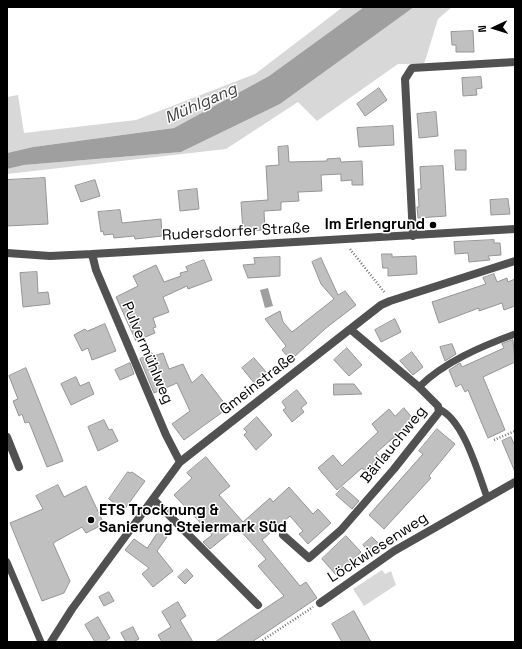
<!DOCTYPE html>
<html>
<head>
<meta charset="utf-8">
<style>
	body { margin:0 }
	#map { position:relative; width:522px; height:649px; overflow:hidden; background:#fff; font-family:"Space Grotesk",sans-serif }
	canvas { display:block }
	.frame { position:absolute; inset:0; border:8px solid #000; pointer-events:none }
	.north { position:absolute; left:474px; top:8px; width:40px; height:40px; -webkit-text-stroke:3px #fff; paint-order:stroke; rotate:266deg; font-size:11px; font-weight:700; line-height:16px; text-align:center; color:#000 }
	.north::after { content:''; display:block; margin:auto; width:14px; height:18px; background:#000; clip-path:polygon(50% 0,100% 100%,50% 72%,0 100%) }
</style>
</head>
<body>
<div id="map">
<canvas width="522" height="649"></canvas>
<div class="frame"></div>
<div class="north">N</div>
</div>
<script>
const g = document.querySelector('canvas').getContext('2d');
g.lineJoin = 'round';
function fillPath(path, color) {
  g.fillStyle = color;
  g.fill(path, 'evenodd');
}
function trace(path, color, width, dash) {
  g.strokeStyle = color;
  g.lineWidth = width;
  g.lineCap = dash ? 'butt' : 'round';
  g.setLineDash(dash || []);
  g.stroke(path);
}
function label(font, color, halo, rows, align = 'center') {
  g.font = font + ' "Space Grotesk",sans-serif';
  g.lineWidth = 3;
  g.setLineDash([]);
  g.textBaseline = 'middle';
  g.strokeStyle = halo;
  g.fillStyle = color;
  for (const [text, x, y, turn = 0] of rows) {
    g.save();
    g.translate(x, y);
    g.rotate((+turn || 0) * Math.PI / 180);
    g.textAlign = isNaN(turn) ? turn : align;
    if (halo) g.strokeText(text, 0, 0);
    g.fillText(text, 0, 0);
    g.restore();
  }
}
fillPath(new Path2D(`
	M343,7H364L269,76L174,128L33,147L7,153V97L18,95L24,133L136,120L255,74Z
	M414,7H452L438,19L424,64H398L317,121L298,102L226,149L7,174V169L24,165L181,152L280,104Z
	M382,570L385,574L391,571L396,585L364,606L353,589Z`), '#d8d8d8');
fillPath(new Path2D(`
	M364,7H414L280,104L181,152L24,165L7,169V153L33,147L174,128L269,76Z
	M268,288L273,306L265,308L260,290Z`), '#9f9f9f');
const building = new Path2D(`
	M473,31L474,52H456V45H452L451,32Z
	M481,77L482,88L476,89L477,95L463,96L462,78Z
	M379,88L387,100L365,116L357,104Z
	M436,112L438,136L419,138L417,114Z
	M393,126L394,145L359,147L357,128Z
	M288,146L289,162L327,161V159L340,158L341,162L362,161L363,185H352V180L341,181V174L321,175L322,191L298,192L299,201L281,202V210L264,211L265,230L243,231L241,202L268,200L266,166L279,165L278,147Z
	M455,150H466V170H456Z
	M443,166L446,216L418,218L417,207H419L418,189H421L420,167Z
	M45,178L48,224L7,226V180Z
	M95,180L100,196L81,202L75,186Z
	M197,189L199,209L180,211L178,191Z
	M508,199L510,214L491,215L490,200Z
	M120,210L122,223L161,219L162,236L135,239L134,236L114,238L113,234L104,235L103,231L101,232L98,212Z
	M494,240V243H500L501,255L488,256L490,260L469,262L468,253L455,254L454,242Z
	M382,254H392V257L416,256L417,274L388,276V268H383Z
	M280,257V276L248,278L243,265L255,264L254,258Z
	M321,258L338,295L345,291L356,305L326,328L294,357L292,354L288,357L282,350L286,346L265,319L280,311L283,322L292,332L334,299L321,284L312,262Z
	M204,260L212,280L188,289L187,286L163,297L169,312L153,318L156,327L153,328L155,333L136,341L116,297L138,286L133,276L156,265L164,282L181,276L180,273L188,271L186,267Z
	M37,272L38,293L48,292L50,304L23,307L20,273Z
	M494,274L497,282L507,278L508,282L515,279V306L504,310L502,303L479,311V308L439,323L432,302L486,284L483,278Z
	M395,319L401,332L381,342L375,330Z
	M105,324L116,351L92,360L88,348L82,351L74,335L85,329L87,331Z
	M513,340L515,362L483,377L505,430L488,438L468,390L465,392L461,384L456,387L449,370L460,363L462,367L504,348L502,344Z
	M452,344L456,354L445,361L440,347Z
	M347,348L362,365L349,376L334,360Z
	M412,352L423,367L413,375L400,361Z
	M152,353L153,356L163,353L169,369L183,364L192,383L202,374L228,408L184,440L172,424L190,411L177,383L154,393L140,359Z
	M254,358L267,373L255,384L242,368Z
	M130,363L134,374L120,380L115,370Z
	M26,368L63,461L47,467L29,422L25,423L22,414L19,416L13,401L18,399L9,376Z
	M76,377L80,386L89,382L94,394L71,405L61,384Z
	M334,384H354L362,394L334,395Z
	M297,390L307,403L301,408L304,412L292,422L283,410L286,408L282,402Z
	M404,408L414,420L401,431L403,433L395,440L393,438L376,453L381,459L366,473L362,468L337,490L318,468L333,455L342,466L378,432L372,424L389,409L395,416Z
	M257,417L272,435L256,450L244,435L247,432L244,429Z
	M104,420L109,430L112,429L118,441L98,451L88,427Z
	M437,429L455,444L432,472L429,476L431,478L384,529L369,515L423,454L419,451Z
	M511,437L515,446V472L502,441Z
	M206,457L230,486L219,495L243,522L270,498L273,502L289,487L313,514L318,509L331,523L308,544L299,534L303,531L290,516L262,540L300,586L306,582L317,598L252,642H215L284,596L258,566L266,559L237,527L210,549L203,542L212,535L174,495L192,478L187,473Z
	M128,472L130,473L132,472L145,481L124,510L109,499Z
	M58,485L64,497L86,486L104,524L86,533L82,527L53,543L70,581L64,593L42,601L10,523L43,509L36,496Z
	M343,487L359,501L352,509L336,495Z
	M159,531L167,537L157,551L173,571L153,587L142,574L149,568L125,550L134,539L147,548Z
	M346,536L361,552L336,575L322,559Z
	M372,537L382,547L373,556L363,545Z
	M187,569L193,576L185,584L178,577Z
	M109,592L114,601L104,606L99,597Z
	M178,602L186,616L180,620L193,642H162L158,635L171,627L162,612Z
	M354,611L371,642H342L332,624Z
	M98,617L110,638L104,642H95L85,625Z
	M133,627L139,639L133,642H126L121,633Z`);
fillPath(building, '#c0c0c0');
trace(building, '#959595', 1);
trace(new Path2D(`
	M350,249L385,293
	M494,440L515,431
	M260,642L313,607`), '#737373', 2.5, [1, 2]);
trace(new Path2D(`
	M419,387C444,362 482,346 515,334
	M439,409C464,420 478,473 487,497
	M7,562L41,642`), '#515151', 7);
trace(new Path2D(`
	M413,236L405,79L412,68L515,62
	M7,253L50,256L92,254L515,229
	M92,254L96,270L166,435L180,462
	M7,437L19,467
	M153,499L258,605
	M283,535L309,558L341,530L394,469L439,412L438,406L419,387L350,329
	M320,603L394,551L515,482
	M51,642L72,609L180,462L381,305L390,301L515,261`), '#515151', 8);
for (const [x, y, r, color] of [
	[433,225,4,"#000"],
	[91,520,4,"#000"]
]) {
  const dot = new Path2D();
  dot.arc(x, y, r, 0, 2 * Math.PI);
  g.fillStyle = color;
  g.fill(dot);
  trace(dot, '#fff', 1.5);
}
label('bold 15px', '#000', '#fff', [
	["Im Erlengrund",425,225],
	["ETS Trocknung &",99,511,"left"],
	["Sanierung Steiermark Süd",99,528,"left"]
], 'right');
label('15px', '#000', '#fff', [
	["Rudersdorfer Straße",236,232,-3],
	["Pulvermühlweg",147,353,67],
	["Gmeinstraße",258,384,-38],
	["Bärlauchweg",394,445,-51],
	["Löckwiesenweg",378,548,-33]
]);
label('italic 16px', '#404040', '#fff', [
	["Mühlgang",201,104,-24]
]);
</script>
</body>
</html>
